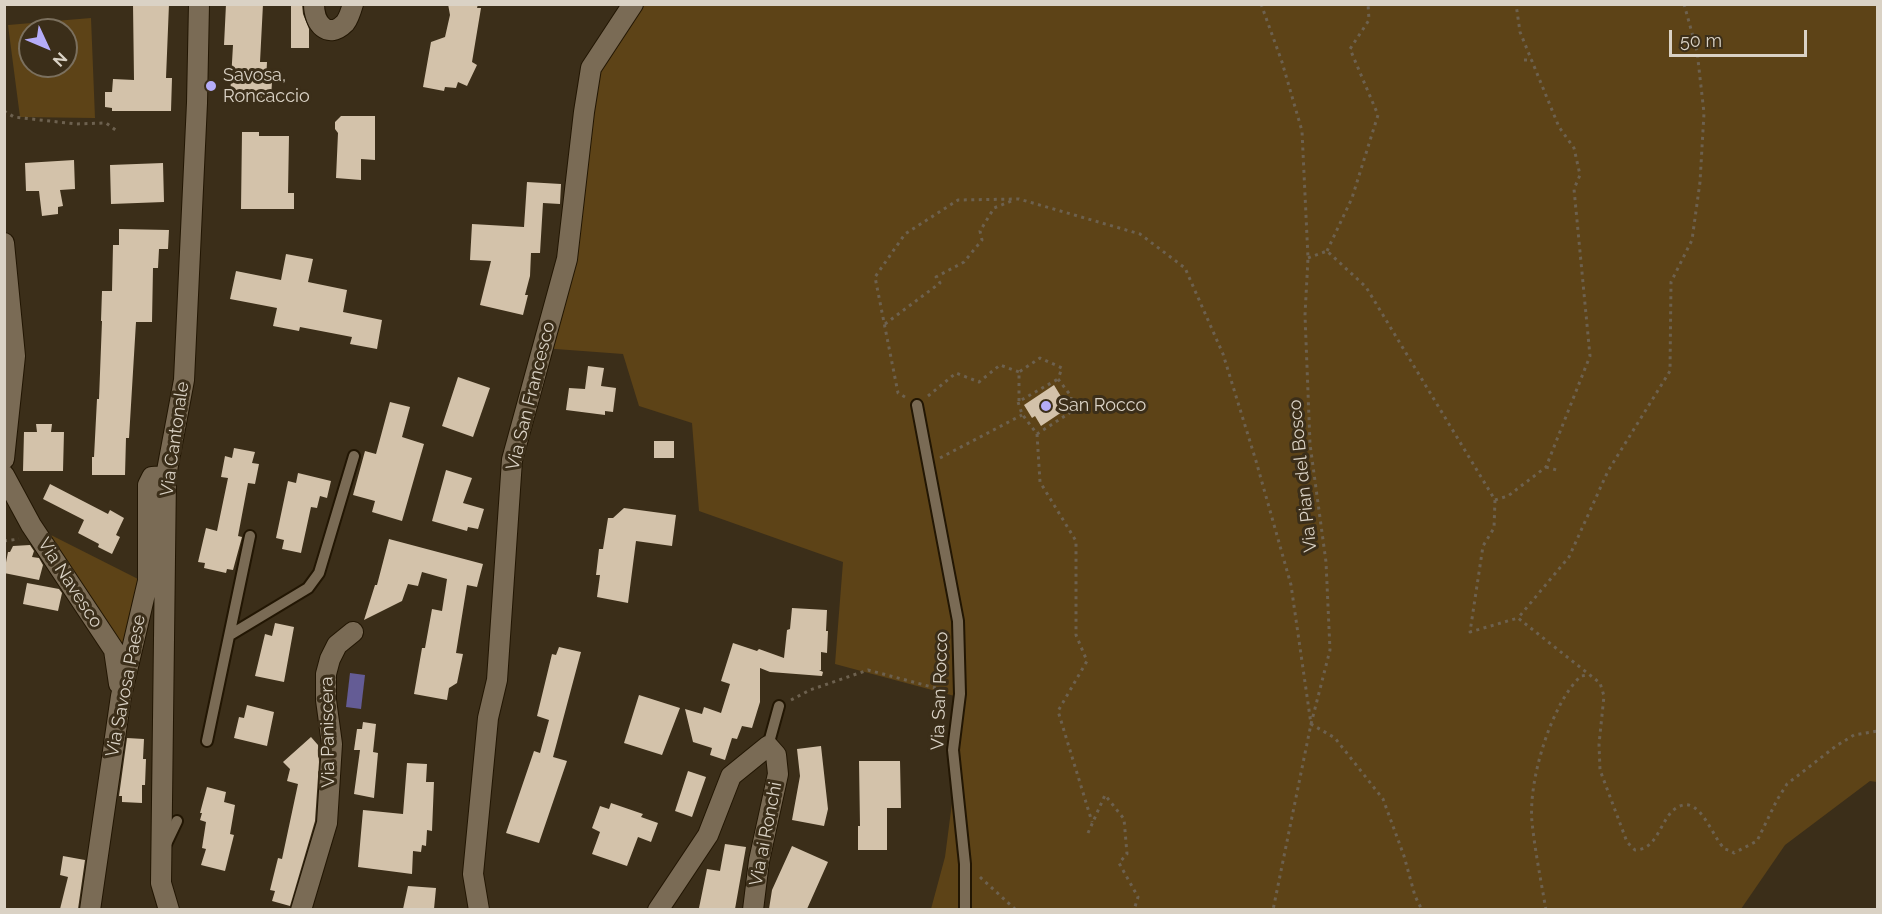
<!DOCTYPE html>
<html>
<head>
<meta charset="utf-8">
<style>
	body { margin:0 }
	#map { position:relative; width:1882px; height:914px; overflow:hidden; background:#3b2e19; font-family:Raleway,sans-serif }
	canvas { display:block }
	.frame { position:absolute; inset:0; border:6px solid #dad2c5; pointer-events:none }
	.north { position:absolute; left:18px; top:18px; width:60px; height:60px; box-sizing:border-box; background:#3b2e19; border:2px solid #7b705e; border-radius:50%; rotate:134deg; font-size:16px; font-weight:700; line-height:24px; text-align:center; color:#dad2c5 }
	.north::after { content:''; display:block; margin:auto; width:21px; height:27px; background:#b5acf8; clip-path:polygon(50% 0,100% 100%,50% 72%,0 100%) }
	.scale { position:absolute; left:1669px; top:30px; width:138px; height:27px; box-sizing:border-box; border:3px solid #dad2c5; border-top:0; padding-left:8px; font-size:18px; line-height:21px; white-space:nowrap; color:#dad2c5; -webkit-text-stroke:4px #3b2e19; paint-order:stroke }
</style>
</head>
<body>
<div id="map">
<canvas width="1882" height="914"></canvas>
<div class="frame"></div>
<div class="north">N</div>
<div class="scale">50 m</div>
</div>
<script>
const g = document.querySelector('canvas').getContext('2d');
g.lineJoin = 'round';
function fillPath(path, color) {
  g.fillStyle = color;
  g.fill(path, 'evenodd');
}
function trace(path, color, width, dash) {
  g.strokeStyle = color;
  g.lineWidth = width;
  g.lineCap = dash ? 'butt' : 'round';
  g.setLineDash(dash || []);
  g.stroke(path);
}
function label(font, color, halo, rows, align = 'center') {
  g.font = font + ' Raleway,sans-serif';
  g.lineWidth = 6;
  g.setLineDash([]);
  g.textBaseline = 'middle';
  g.strokeStyle = halo;
  g.fillStyle = color;
  for (const [text, x, y, turn = 0] of rows) {
    g.save();
    g.translate(x, y);
    g.rotate((+turn || 0) * Math.PI / 180);
    g.textAlign = isNaN(turn) ? turn : align;
    if (halo) g.strokeText(text, 0, 0);
    g.fillText(text, 0, 0);
    g.restore();
  }
}
fillPath(new Path2D(`
	M633,5H1877V782L1870,781L1785,845L1741,909H931L945,857L955,780L962,698L835,664L843,562L699,511L692,423L639,406L623,354L542,348L591,68Z
	M91,18L95,118L20,117L8,25ZM30,30H66V66H30Z
	M43,531L140,580L127,647L115,644Z`), '#5d4317');
fillPath(new Path2D(`
	M350,673L365,675L361,709L346,707Z`), '#645c95');
fillPath(new Path2D(`
	M133,4H169L166,78H172L171,111H112V108L105,107V92H112L113,79L134,80Z
	M226,4H263L260,62H267L266,81L272,82L271,98L230,97L233,45H224Z
	M291,4H302L303,14L309,29V48H291Z
	M448,4H478L477,8H481L472,62L477,65L467,86L458,82L456,88L445,87L444,91L423,87L431,42L445,37L450,15Z
	M341,116H375V160L361,159V180L336,178L338,133L335,129V122Z
	M242,132H259V136H289L288,193H294V209H241Z
	M74,160L75,189L60,190L63,206L58,207V214L42,216L39,191H26L25,163Z
	M163,163L164,202L111,204L110,165Z
	M527,182L561,184L560,204L543,203L540,253H531L530,276L525,295H528L523,315L480,305L491,261L470,260L472,224L524,227Z
	M119,229L169,230L168,249H159L158,268H153L152,322H136L129,438H126L125,475H92V457H94L97,399H99L102,321H101L102,291H112L113,245H119Z
	M286,254L313,259L308,282L347,290L343,312L382,320L377,349L350,344L352,337L300,327L299,331L273,326L277,308L230,299L236,271L281,280Z
	M588,366L604,368L601,386L616,388L613,412L605,411V415L566,410L569,388L585,389Z
	M458,377L490,388L473,437L442,426Z
	M1054,385L1068,408L1041,426L1035,416L1032,418L1024,405Z
	M390,402L410,407L402,437L424,444L402,521L372,512L375,501L353,495L365,451L376,454Z
	M36,424H52L51,432H64L63,471H23L24,432H37Z
	M654,441H674V458H654Z
	M234,448L255,452L252,463L259,464L255,484L248,483L238,536L242,537L233,570L227,569L226,573L204,568L205,563L198,562L206,528L217,531L228,478L221,477L225,456L232,458Z
	M446,470L472,478L463,503L484,509L478,529L468,527L467,531L432,521Z
	M298,473L331,481L327,498L320,496L317,508L311,507L301,553L282,549L284,540L276,538L288,481L296,483Z
	M50,484L108,514L110,510L124,518L116,535L120,537L112,554L98,547L99,544L78,533L84,520L43,499Z
	M624,508L676,515L672,546L636,541L628,603L597,597L600,575H596L599,549H603L608,518H613Z
	M389,539L483,564L477,587L467,585L456,653L463,654L457,683L449,688L447,700L414,694L422,648H425L432,609L442,611L447,579L422,572L418,586L408,584L402,601L364,620L375,585H377Z
	M30,545L34,551L32,557L39,558L43,565L39,580L4,573L8,552H10L13,546Z
	M27,583L59,589L62,593L58,611L23,604Z
	M792,608L827,610L826,631H828L827,653L821,652V670H819L823,672L822,676L770,672L760,668V702L752,728L742,726L737,739L732,738L725,760L710,755L712,748L693,742L685,709L702,714L704,707L721,713L730,684L721,681L733,643L757,651L759,649L784,658L787,630L790,629Z
	M275,623L294,627L284,682L255,676L265,634L272,636Z
	M559,647L581,652L553,757L567,761L539,843L506,833L534,751L540,753L549,720L537,716L552,654L556,655Z
	M639,695L680,708L662,755L624,743Z
	M247,705L274,712L267,746L234,738L239,717L244,718Z
	M363,722L376,724L373,752L378,753L374,798L354,794L360,750H354L357,729H362Z
	M311,737L318,745L319,762L315,821L290,906L272,901L275,891L270,890L278,858L282,859L298,784L287,781L290,769L283,762Z
	M127,738L144,739L143,759H146L145,785H142V803L122,802V796H119Z
	M821,746L828,809L824,826L792,820L800,776L797,749Z
	M859,761H900L901,808H887V850H858V826H860Z
	M407,763L427,764L426,782H434L432,831L427,830L426,846L422,845L421,852L413,851L412,874L358,867L363,810L403,814Z
	M688,771L706,777L692,817L675,811Z
	M207,787L226,792L224,802L235,805L230,834L234,835L225,871L201,865L206,849L202,848L206,822L200,820L202,813H200Z
	M611,803L643,814L641,817L658,823L651,842L638,837L627,866L592,854L600,832L592,828L600,806L609,809Z
	M725,844L746,847L735,909L699,908L707,869L720,871Z
	M792,846L828,862L807,909H769L772,890Z
	M63,856L85,860L78,909H60L68,877L60,875Z
	M408,886L436,888L434,909H403Z`), '#d3c2aa');
const service = new Path2D(`
	M917,405L958,621L960,694L953,750L965,864V910
	M230,635L308,588L319,573L354,456
	M207,741L250,536
	M768,746L779,706
	M166,844L177,821`);
const minor = new Path2D(`
	M314,4C314,24 328,40 345,23C349,18 351,11 353,4
	M4,243L15,356L4,459
	M4,475L31,525L114,650L119,684
	M90,910L121,696L148,581V485L152,477L166,476
	M169,910L161,883L166,476L184,380L197,103L199,4
	M301,910L327,823L332,744L326,700V674L330,659L337,645L353,632
	M479,910L473,874L488,718L497,680L512,460L567,259L584,112L591,68L633,4
	M658,910L708,835L731,776L768,746L776,755L778,774L759,861L753,910`);
trace(service, '#221603', 14);
trace(minor, '#221603', 22);
trace(new Path2D(`
	M1261,4L1282,62L1302,131L1308,258L1305,315L1310,444L1326,562L1330,650L1311,724L1273,910
	M1684,4L1697,51L1704,113L1700,182L1692,240L1671,282L1670,371L1608,471L1569,557L1518,618L1600,683L1604,696L1599,744L1600,770L1627,842L1635,850C1660,850 1660,814 1680,806C1701,797 1713,839 1725,849C1728,850 1731,851 1734,853L1757,841L1777,800L1787,784L1836,746L1854,735L1878,731
	M1524,60H1532
	M4,111L14,117L76,124L106,123L117,131
	M1327,251L1352,198L1378,115L1350,49L1369,20L1368,4
	M1308,258L1327,251L1366,287L1495,500L1494,528L1483,546L1470,632L1518,618
	M885,324L940,283L936,277L964,262L982,240L980,231L994,208L1014,200
	M1058,379L1071,396V412L1037,434L1022,414L1018,402Z
	M928,396L956,373L979,382L1000,365L1019,372
	M905,397L898,393L875,277L905,234L958,200L1019,199L1140,234L1185,268L1223,354L1256,461L1291,585L1311,724L1335,738L1383,799L1404,856L1415,896L1422,910
	M1019,401V372L1040,358L1062,368L1058,379
	M1037,434L1040,482L1076,541V635L1087,661L1058,711L1092,822
	M940,458L1022,415
	M1546,467L1560,471
	M1495,500L1508,496L1546,467L1590,356L1574,189L1580,175L1574,148L1559,127L1520,32L1516,4
	M4,541L19,539
	M791,700L810,690L868,670L947,691
	M1088,833L1105,795L1124,819L1127,854L1119,863L1138,897L1134,910
	M980,877L1016,910
	M1546,910C1541,881 1535,851 1532,822C1528,781 1551,704 1581,676L1588,675`), '#6d614f', 3, [3, 4.5]);
trace(service, '#7a6b55', 10);
trace(minor, '#7a6b55', 20);
for (const [x, y, r, color] of [
	[211,86,6,"#b5acf8"],
	[1046,406,6,"#b5acf8"]
]) {
  const dot = new Path2D();
  dot.arc(x, y, r, 0, 2 * Math.PI);
  g.fillStyle = color;
  g.fill(dot);
  trace(dot, '#3b2e19', 2);
}
label('18px', '#dad2c5', '#3b2e19', [
	["Savosa,",223,76],
	["Roncaccio",223,97],
	["San Rocco",1058,406]
], 'left');
label('18px', '#dad2c5', '#3b2e19', [
	["Via San Francesco",531,396,-76],
	["Via Cantonale",175,439,-82],
	["Via Pian del Bosco",1303,476,-96],
	["Via Navesco",70,583,57],
	["Via Savosa Paese",126,686,-79],
	["Via San Rocco",940,691,-88],
	["Via Paniscèra",328,732,-91],
	["Via ai Ronchi",766,834,-79]
]);
</script>
</body>
</html>
